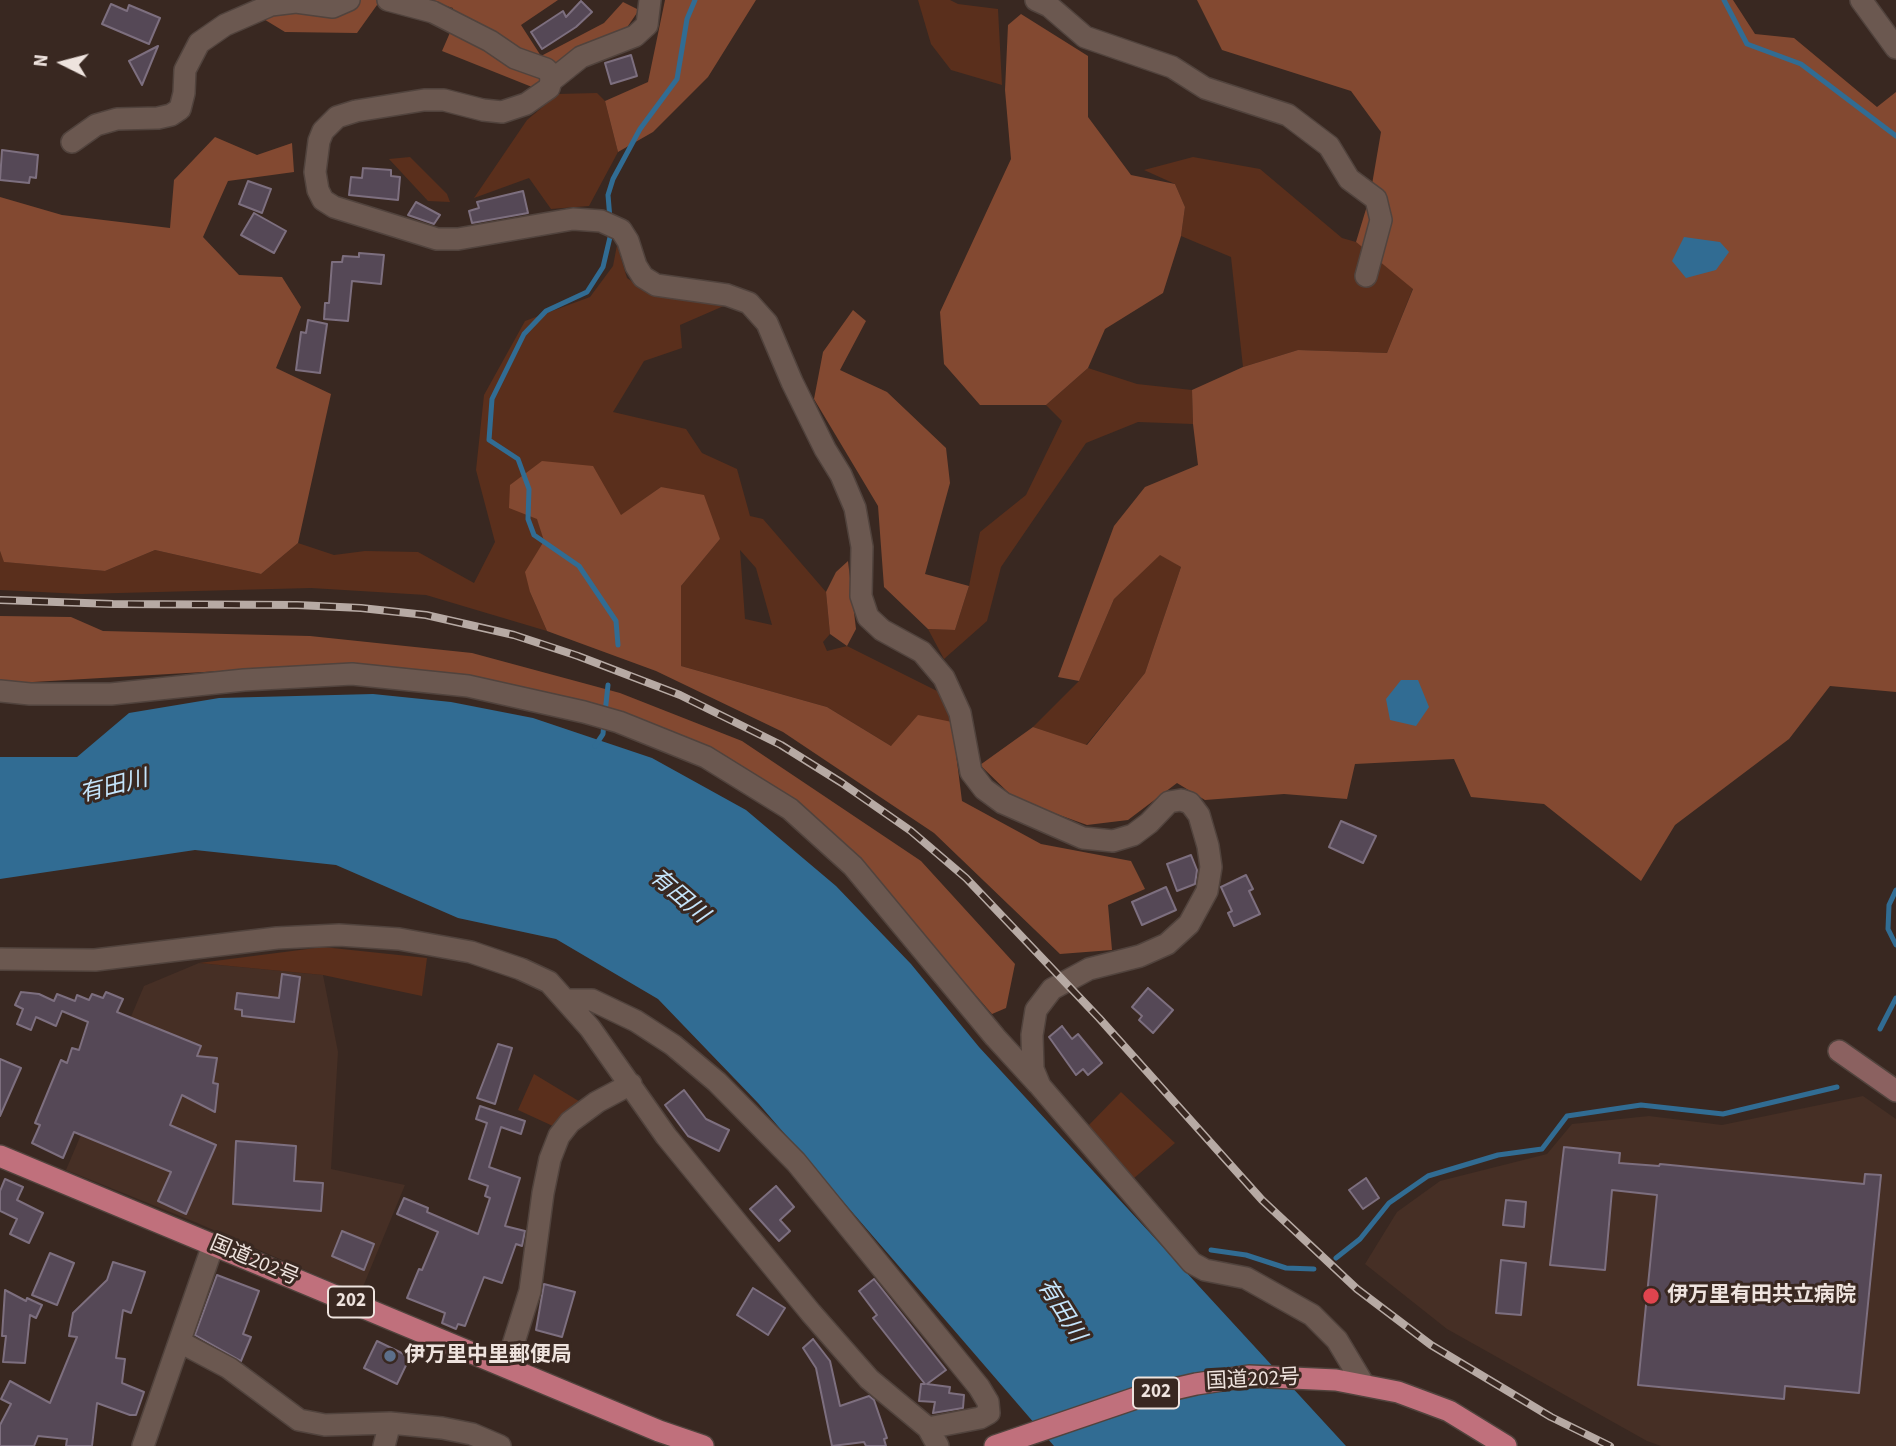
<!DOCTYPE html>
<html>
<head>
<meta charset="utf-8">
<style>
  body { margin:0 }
  #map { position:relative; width:1896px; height:1446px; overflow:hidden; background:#392821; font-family:"Source Sans 3",sans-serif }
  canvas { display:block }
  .north { position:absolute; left:28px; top:28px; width:70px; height:70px; -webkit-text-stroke:5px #392821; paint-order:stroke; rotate:276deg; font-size:19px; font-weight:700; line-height:28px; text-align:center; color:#eee3de }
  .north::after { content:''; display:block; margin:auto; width:24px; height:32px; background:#eee3de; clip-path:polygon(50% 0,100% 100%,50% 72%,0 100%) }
</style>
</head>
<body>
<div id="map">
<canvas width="1896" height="1446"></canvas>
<div class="north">N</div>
</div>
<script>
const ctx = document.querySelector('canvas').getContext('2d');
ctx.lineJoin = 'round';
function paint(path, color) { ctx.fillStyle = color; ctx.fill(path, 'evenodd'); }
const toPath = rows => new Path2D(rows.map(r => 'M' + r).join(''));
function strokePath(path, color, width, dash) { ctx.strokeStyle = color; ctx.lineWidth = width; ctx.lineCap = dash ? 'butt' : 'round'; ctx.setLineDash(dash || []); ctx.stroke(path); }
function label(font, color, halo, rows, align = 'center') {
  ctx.font = font + ' "Source Sans 3","Noto Sans JP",sans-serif'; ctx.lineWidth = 6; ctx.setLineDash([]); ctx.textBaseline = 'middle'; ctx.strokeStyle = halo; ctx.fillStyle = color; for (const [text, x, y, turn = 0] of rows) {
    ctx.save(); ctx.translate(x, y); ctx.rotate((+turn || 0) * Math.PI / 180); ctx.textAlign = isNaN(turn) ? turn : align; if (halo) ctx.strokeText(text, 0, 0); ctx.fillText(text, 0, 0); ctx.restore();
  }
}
const built = toPath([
  [199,963,323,975,338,1052,331,1169,405,1185,360,1294,195,1222,66,1170,144,986],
  [1863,1096,1896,1119,1896,1446,1661,1446,1647,1441,1447,1329,1365,1264,1397,1212,1440,1181,1547,1154,1572,1124,1649,1116,1722,1125]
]);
const green = toPath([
  [918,0,950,0,958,4,998,9,1002,85,951,70,931,44],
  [597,93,605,101,618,152,589,206,551,209,529,178,474,198,527,120,558,94],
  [410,157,447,194,450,202,428,201,389,159],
  [1193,157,1260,169,1342,238,1356,242,1413,288,1387,353,1298,350,1243,367,1231,257,1181,236,1185,207,1175,184,1144,170],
  [617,245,627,278,649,293,726,305,680,325,682,348,644,361,613,412,686,429,702,453,737,469,750,516,763,519,826,592,830,634,823,642,827,651,847,646,939,692,952,722,891,746,827,707,681,666,681,586,720,539,661,487,621,516,538,519,544,541,530,592,547,631,426,595,311,588,81,594,0,590,0,551,5,562,105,571,155,550,261,574,298,543,334,555,365,551,418,552,474,583,495,542,476,470,484,395,525,321,590,297,613,266],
  [740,550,756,568,772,625,745,619],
  [1088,368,1137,384,1192,390,1193,424,1138,422,1086,443,1001,567,987,621,944,659,928,629,955,630,969,586,980,532,1026,495,1062,421,1046,405],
  [1160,554,1181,567,1145,673,1086,745,1033,727,1079,681,1114,599],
  [323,947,427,958,422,996,323,975,199,963],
  [534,1074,582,1103,555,1127,518,1110],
  [1121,1092,1175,1143,1133,1179,1087,1127]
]);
const forest = toPath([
  [279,0,378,0,377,5,357,33,285,32,262,18],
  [426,0,558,0,521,25,541,56,604,23,623,2,639,10,619,39,575,52,532,87,442,51,452,28,453,8],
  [665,0,756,0,708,77,653,132,618,152,605,101,648,82],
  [1197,0,1733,0,1755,34,1794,38,1877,107,1896,92,1896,692,1830,686,1789,739,1675,825,1641,881,1544,804,1471,797,1454,759,1355,764,1347,799,1284,794,1205,800,1177,783,1128,820,1087,825,1015,799,980,765,1033,727,1087,745,1145,673,1181,567,1160,555,1114,599,1079,681,1058,677,1114,526,1145,487,1198,465,1193,424,1192,390,1243,367,1298,350,1387,353,1413,289,1356,242,1370,196,1381,132,1351,91,1222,50],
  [1021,14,1088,56,1088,117,1131,175,1175,184,1185,207,1181,236,1163,293,1105,329,1088,368,1046,405,980,405,944,364,940,312,1011,159,1005,90,1008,25],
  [215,137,257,155,292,143,294,172,228,181,203,237,239,275,282,277,301,307,276,368,331,394,298,543,261,574,155,550,105,571,4,562,0,551,0,197,62,215,170,228,174,180],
  [853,310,866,321,840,370,887,392,946,448,950,483,925,574,969,586,955,630,928,629,884,587,878,506,814,399,823,352],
  [542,461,593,466,621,515,661,487,704,495,720,539,681,586,681,666,827,707,891,746,918,715,952,722,962,801,1041,844,1131,861,1145,889,1108,905,1112,950,1060,954,934,833,783,732,656,671,547,631,530,592,525,572,544,541,537,519,509,508,510,485],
  [848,561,856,629,847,646,830,634,826,592,836,572],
  [0,616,71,617,103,631,310,636,472,653,620,693,742,741,921,861,1015,964,1006,1008,992,1014,863,865,710,750,478,678,340,664,16,683,0,680]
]);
const water = toPath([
  [1684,237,1720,242,1729,252,1716,270,1686,278,1672,261],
  [1401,680,1418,680,1429,707,1416,726,1390,720,1386,699],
  [373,694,451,702,533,718,652,758,746,810,836,886,911,964,979,1047,1346,1446,1054,1446,758,1103,658,999,556,939,458,918,336,865,195,850,0,879,0,757,77,757,129,713,219,698]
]);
const stream = toPath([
  [1724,0,1747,44,1801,64,1896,136],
  [610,219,608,195,613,179,640,129,677,79,687,19,695,0],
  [611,233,603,267,587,292,546,311,524,334,492,399,489,440,518,459,529,489,528,519,534,535,579,566,616,621,618,645],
  [605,713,608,685],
  [595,746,603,734,604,723],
  [1896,890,1889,905,1888,929,1896,945],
  [1880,1029,1896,998],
  [1211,1250,1246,1255,1286,1268,1314,1269],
  [1336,1258,1360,1239,1389,1203,1428,1176,1498,1155,1542,1149,1567,1116,1641,1105,1723,1114,1837,1087]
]);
const building = toPath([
  [581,1,592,12,576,27,542,49,531,32,563,11,566,17,581,1],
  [111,4,127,11,129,5,160,18,149,44,102,24,111,4],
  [158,46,142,85,129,61,158,46],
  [631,55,637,76,611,84,605,63,631,55],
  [2,150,38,155,36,178,30,177,29,183,0,180,2,150],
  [363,168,391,170,391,176,400,177,398,200,349,195,351,177,362,178,363,168],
  [248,181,271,189,262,213,239,204,248,181],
  [523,191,528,213,472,223,469,211,479,208,477,202,523,191],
  [416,202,440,215,434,224,408,215,416,202],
  [254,213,286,231,274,253,241,235,254,213],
  [359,253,384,255,381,284,352,281,348,321,324,319,325,303,329,303,332,262,342,262,343,256,359,257,359,253],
  [308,320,327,324,320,373,296,370,301,332,306,333,308,320],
  [1341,821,1376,836,1363,863,1329,847,1341,821],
  [1191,855,1197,870,1195,884,1177,891,1167,864,1191,855],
  [1246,875,1253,889,1249,891,1260,914,1234,926,1228,913,1232,911,1221,887,1246,875],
  [1166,887,1176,910,1142,925,1132,902,1166,887],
  [282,974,300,977,294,1022,242,1016,242,1010,235,1009,237,993,279,998,282,974],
  [1148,988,1173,1010,1153,1033,1139,1020,1142,1016,1132,1007,1148,988],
  [21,992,39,994,54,1001,57,994,75,1001,77,995,89,1000,92,994,103,998,106,992,123,999,117,1012,201,1046,197,1056,217,1058,213,1083,218,1084,215,1112,182,1095,170,1125,216,1145,186,1214,158,1201,171,1172,74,1132,63,1158,32,1143,40,1125,35,1123,61,1060,67,1063,72,1048,79,1050,88,1022,62,1011,56,1026,36,1017,31,1030,17,1024,23,1009,15,1005,21,992],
  [1062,1026,1072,1039,1078,1034,1102,1063,1088,1075,1083,1069,1076,1075,1049,1037,1062,1026],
  [498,1044,512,1048,495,1104,477,1098,498,1044],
  [0,1059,21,1068,0,1116,0,1059],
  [684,1090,706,1119,729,1130,719,1151,688,1136,665,1105,684,1090],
  [480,1106,525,1121,521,1134,501,1127,489,1167,520,1178,505,1226,525,1231,522,1246,516,1244,502,1283,484,1277,465,1326,458,1324,456,1329,442,1323,445,1313,407,1298,419,1269,422,1270,438,1232,397,1214,404,1198,428,1208,427,1212,478,1234,490,1198,485,1196,488,1186,469,1179,487,1123,476,1119,480,1106],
  [236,1141,296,1146,294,1181,323,1183,321,1211,233,1204,236,1141],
  [1564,1147,1620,1153,1619,1163,1659,1166,1660,1164,1864,1184,1865,1174,1881,1175,1859,1393,1785,1386,1784,1399,1638,1385,1657,1195,1612,1190,1605,1270,1550,1265,1564,1147],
  [1366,1178,1379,1198,1363,1209,1349,1190,1366,1178],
  [5,1179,23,1187,17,1200,43,1213,29,1243,10,1234,17,1219,0,1211,0,1191,5,1179],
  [776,1186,794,1207,780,1220,790,1231,779,1241,750,1209,776,1186],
  [1506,1200,1526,1202,1524,1227,1503,1225,1506,1200],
  [342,1231,374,1244,364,1270,332,1256,342,1231],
  [50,1253,74,1263,57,1305,32,1295,50,1253],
  [1501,1260,1526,1263,1521,1315,1496,1313,1501,1260],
  [113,1262,145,1272,131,1313,123,1310,116,1358,125,1359,122,1383,144,1392,136,1415,130,1415,97,1403,92,1446,66,1446,67,1439,38,1436,34,1446,0,1446,0,1425,11,1404,1,1399,10,1381,50,1403,77,1337,69,1336,73,1313,107,1280,113,1262],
  [217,1275,259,1291,243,1334,251,1337,241,1361,195,1335,217,1275],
  [874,1279,946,1370,927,1384,950,1387,949,1393,964,1395,963,1408,933,1413,935,1402,919,1401,921,1384,925,1384,873,1318,877,1315,859,1291,874,1279],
  [544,1284,575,1292,562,1337,536,1330,544,1284],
  [753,1288,785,1308,768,1335,737,1315,753,1288],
  [5,1290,26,1301,27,1298,42,1305,36,1318,30,1315,25,1363,3,1362,6,1336,2,1336,5,1290],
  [813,1339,830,1361,840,1406,869,1396,874,1400,887,1438,884,1439,886,1446,866,1446,864,1442,832,1446,816,1368,803,1348,813,1339],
  [377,1341,410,1357,397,1384,364,1368,377,1341]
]);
const minor = toPath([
  [388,0,433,12,490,41,515,58,546,69,550,73,551,81,549,88,526,104,502,112,483,110,444,100,424,100,356,111,337,117,323,131,319,141,315,172,318,190,323,200,334,207,437,239,458,239,573,219,601,221,621,230,628,241,636,266,643,277,656,285,727,295,749,303,767,323,792,382,825,449,841,475,855,508,862,547,861,596,868,617,882,630,922,652,944,678,960,713,971,772,984,789,1003,803,1083,838,1113,841,1133,835,1149,823,1169,802,1181,800,1190,803,1199,815,1208,846,1211,867,1207,891,1189,924,1167,944,1140,956,1089,969,1052,989,1036,1010,1032,1035,1033,1069,1040,1086,1192,1263,1205,1270,1246,1278,1312,1315,1337,1340,1364,1385],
  [1036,0,1049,6,1085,37,1172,67,1205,88,1288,115,1329,146,1349,179,1376,199,1381,220,1366,276],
  [1861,0,1896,48],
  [551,81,581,57,635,36,647,25,650,0],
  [72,142,96,125,117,119,158,118,171,115,180,109,184,93,185,70,199,43,225,25,271,5,296,2,333,7,349,0],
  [0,691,30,694,111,694,244,680,352,674,468,686,584,712,619,722,706,757,790,809,853,866,995,1037,1038,1084],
  [0,959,95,960,277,938,339,935,399,939,471,952,521,969,549,982,590,1028,666,1136,811,1313,869,1379,928,1428,938,1446],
  [567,1000,592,1000,636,1021,673,1045,717,1082,796,1162,979,1387,988,1402,989,1413,980,1418,928,1428],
  [180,1342,229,1368,299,1420,325,1425,390,1423,442,1428,472,1434,500,1446],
  [506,1367,530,1291,543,1193,550,1159,559,1136,570,1122,597,1102,631,1084],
  [143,1446,213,1245],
  [384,1446,390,1423]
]);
const secondary = toPath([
  [1839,1051,1896,1091]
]);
const trunk = toPath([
  [0,1156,659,1431,703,1446],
  [995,1446,1139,1397,1196,1384,1249,1376,1336,1380,1398,1392,1449,1411,1506,1446]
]);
const rail = toPath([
  [0,600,113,604,297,605,361,608,426,615,514,635,578,656,680,695,781,745,842,783,911,831,966,878,1099,1018,1262,1200,1357,1289,1431,1345,1551,1417,1610,1446]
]);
const markers = [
  [1651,1296,9,"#e0444e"],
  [390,1356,7,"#5c6f8a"]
];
const shields = [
  [351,1302,46],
  [1156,1393,46]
];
const shieldNames = [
  ["202",351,1302],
  ["202",1156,1393]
];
const streetNames = [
  ["国道202号",254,1262,23],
  ["国道202号",1253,1381,-3]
];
const poiNames = [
  ["伊万里有田共立病院",1667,1296],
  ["伊万里中里郵便局",404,1356]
];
const waterNames = [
  ["有田川",114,788,-14],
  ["有田川",678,897,41],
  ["有田川",1060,1311,58]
];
paint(built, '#462f25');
paint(green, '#5a2f1c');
paint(forest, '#834931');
paint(water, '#316c93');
strokePath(stream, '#316c93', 5);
paint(building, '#554856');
strokePath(building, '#7d6f7f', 2);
strokePath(minor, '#51433d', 24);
strokePath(secondary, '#51433d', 24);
strokePath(trunk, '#51433d', 24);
strokePath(minor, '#6b5850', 21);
strokePath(secondary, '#8b6160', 21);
strokePath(trunk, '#c0707c', 21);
strokePath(rail, '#b7aaa4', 8);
strokePath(rail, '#392821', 5, [16]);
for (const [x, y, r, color] of markers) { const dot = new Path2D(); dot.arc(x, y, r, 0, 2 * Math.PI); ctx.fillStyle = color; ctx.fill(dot); strokePath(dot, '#392821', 2.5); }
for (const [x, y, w] of shields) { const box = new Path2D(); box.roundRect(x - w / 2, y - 15.5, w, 31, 5); ctx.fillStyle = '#392821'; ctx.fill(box); strokePath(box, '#eee3de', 2); }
label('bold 19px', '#eee3de', null, shieldNames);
label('21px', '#eee3de', '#392821', streetNames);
label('bold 21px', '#eee3de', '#392821', poiNames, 'left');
label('italic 23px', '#c5e5fc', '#392821', waterNames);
</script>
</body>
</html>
